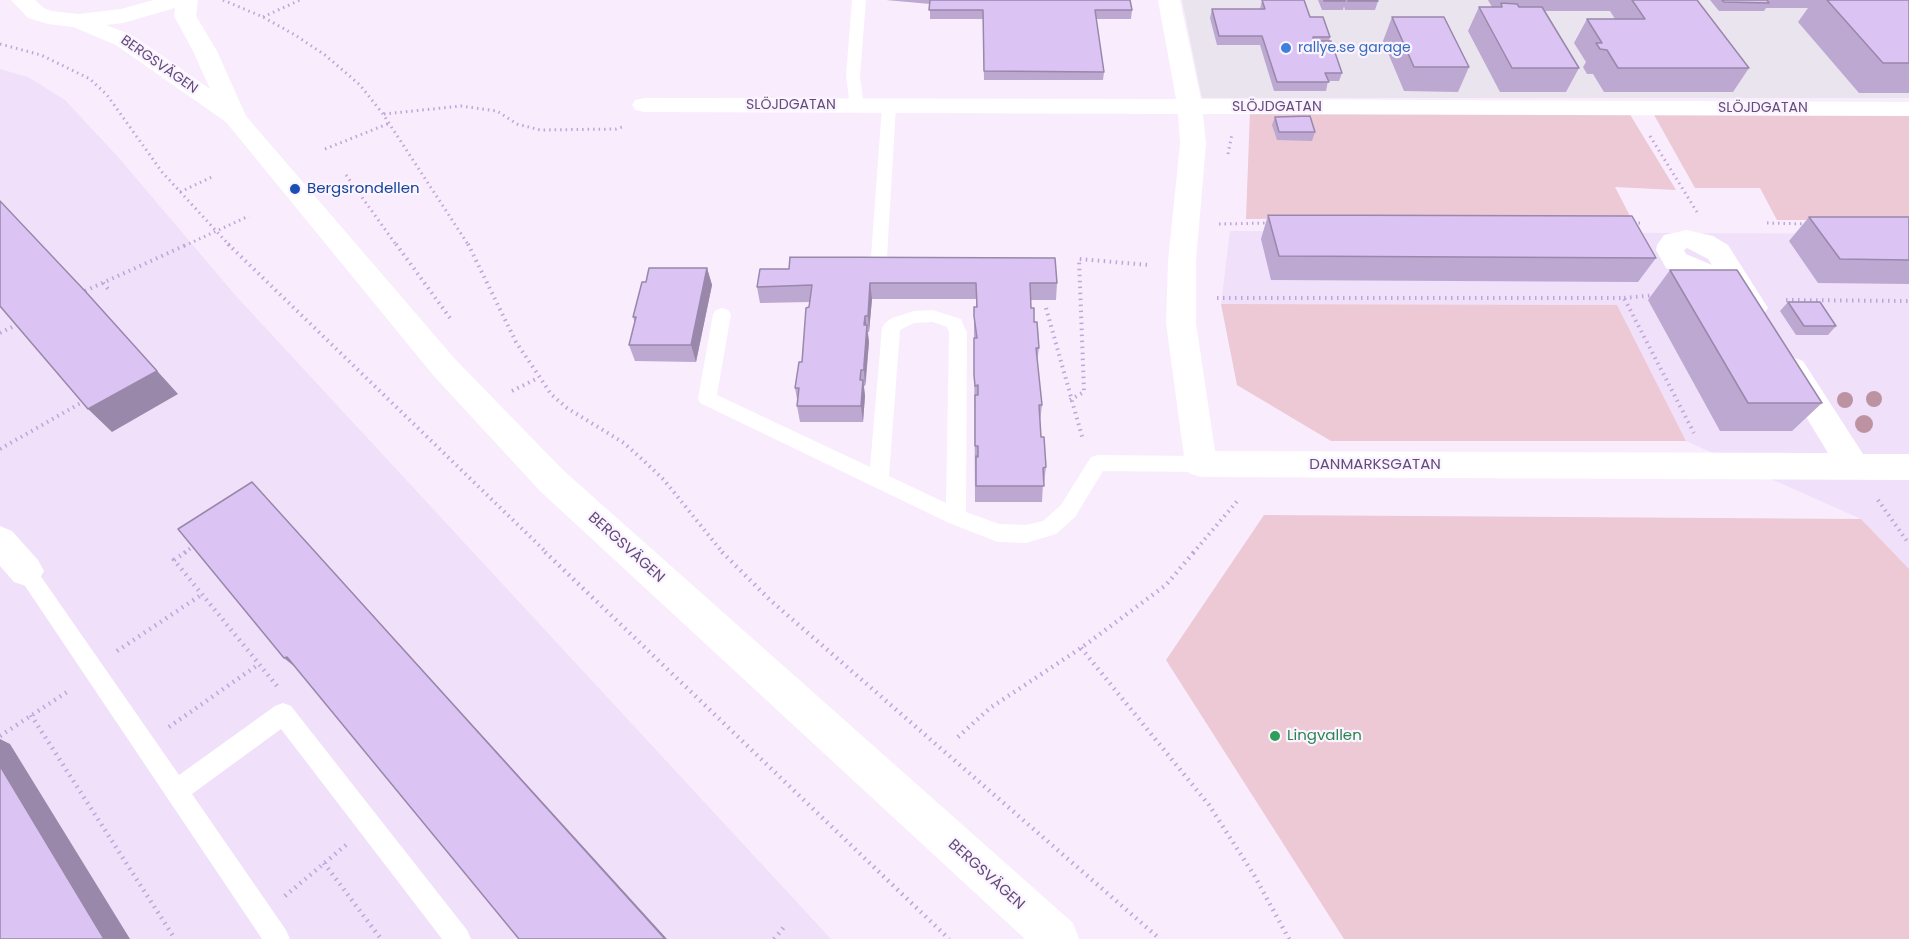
<!DOCTYPE html>
<html>
<head>
<meta charset="utf-8">
<style>
  body { margin:0 }
  canvas { display:block; background:#f8ecfd }
</style>
</head>
<body>
<canvas width="1909" height="939"></canvas>
<script>
const ctx = document.querySelector('canvas').getContext('2d');
ctx.lineJoin = 'round';
function paint(path, color) { ctx.fillStyle = color; ctx.fill(path, 'evenodd'); }
const toPath = rows => new Path2D(rows.map(r => 'M' + r).join(''));
function strokePath(path, color, width, dash) { ctx.strokeStyle = color; ctx.lineWidth = width; ctx.lineCap = dash ? 'butt' : 'round'; ctx.setLineDash(dash || []); ctx.stroke(path); }
function label(font, color, halo, rows, align = 'center') {
  ctx.font = font + ' Poppins,sans-serif'; ctx.lineWidth = 4.5; ctx.setLineDash([]); ctx.textBaseline = 'middle'; ctx.strokeStyle = halo; ctx.fillStyle = color; for (const [text, x, y, turn = 0] of rows) {
    ctx.save(); ctx.translate(x, y); ctx.rotate((+turn || 0) * Math.PI / 180); ctx.textAlign = isNaN(turn) ? turn : align; if (halo) ctx.strokeText(text, 0, 0); ctx.fillText(text, 0, 0); ctx.restore();
  }
}
const residential = toPath([
  [0,69,28,77,65,100,119,158,236,296,831,939,0,939],
  [1230,231,1909,234,1909,569,1861,519,1686,441,1617,305,1221,304]
]);
const industrial = toPath([
  [1182,0,1909,0,1909,98,1202,98]
]);
const green = toPath([
  [1250,112,1629,113,1676,190,1615,187,1630,216,1246,219],
  [1653,113,1909,116,1909,220,1777,220,1760,188,1695,188],
  [1221,304,1617,305,1686,441,1331,441,1237,385],
  [1264,515,1861,519,1909,569,1909,939,1344,939,1166,660]
]);
const pathFar2 = toPath([
  [223,0,263,17,295,35,325,55,360,85,383,114,469,246],
  [263,17,300,0],
  [0,44,41,55,90,79,107,95,162,172,230,246],
  [384,114,461,106,497,111,517,124,540,130,616,129,625,126],
  [1650,136,1697,212],
  [325,149,390,123],
  [1228,154,1232,134],
  [346,175,397,246],
  [180,192,214,176],
  [1633,223,1642,223],
  [1767,223,1808,224],
  [1219,224,1269,223],
  [184,246,249,216]
]);
const pathFar1 = toPath([
  [228,244,547,553],
  [396,244,450,318],
  [468,244,516,342,551,394,567,408,624,443,643,460,664,480,723,553],
  [103,283,109,290],
  [85,291,188,244],
  [1217,298,1624,298,1694,433],
  [1624,298,1656,295],
  [1786,300,1909,301],
  [1046,308,1083,440],
  [0,333,18,324],
  [512,391,538,378],
  [1070,400,1084,392,1079,259,1149,265],
  [0,449,86,400],
  [1878,500,1909,544],
  [184,553,195,545],
  [1193,553,1239,499]
]);
const path = toPath([
  [186,552,174,560,277,686],
  [545,552,949,939],
  [722,552,770,600,1160,939],
  [1081,648,1209,805,1254,875,1289,939],
  [117,651,201,595],
  [31,715,175,939],
  [169,727,259,664],
  [0,736,70,690],
  [958,737,990,708,1081,648,1166,585,1194,552],
  [324,863,381,939],
  [285,896,346,845],
  [774,939,784,927]
]);
const lane = toPath([
  [852,0,866,0,860,76,864,106,857,110,850,106,846,76,852,0],
  [889,102,896,106,887,257,885,261,879,263,873,261,871,257,882,106,889,102],
  [722,308,728,310,731,314,717,395,870,467,882,328,885,323,892,318,914,311,933,310,961,319,967,333,966,512,999,524,1026,525,1043,521,1061,505,1091,457,1098,455,1201,456,1208,458,1211,464,1208,470,1201,472,1103,471,1075,517,1056,534,1026,543,998,542,949,523,700,403,698,398,713,314,716,310,722,308],
  [933,322,947,327,949,333,946,503,889,476,900,330,914,323,933,322],
  [26,562,33,565,179,775,275,706,283,703,291,706,467,930,471,939,442,939,281,729,192,794,286,930,290,939,262,939,19,577,16,571,19,565,26,562]
]);
const street = toPath([
  [1158,0,1180,0,1201,99,1909,102,1909,116,1203,114,1206,144,1196,261,1196,323,1215,451,1828,453,1777,369,1781,361,1792,357,1803,361,1863,454,1909,454,1909,480,1201,477,1189,473,1185,464,1166,323,1168,261,1180,144,1178,114,644,112,635,110,632,105,635,100,644,98,1176,99,1158,0],
  [1687,230,1713,236,1728,245,1768,308,1763,315,1753,318,1743,315,1730,295,1666,268,1656,250,1657,245,1664,235,1687,230],
  [1687,248,1708,259,1712,265,1686,254,1684,250,1687,248],
  [0,526,12,531,38,560,44,571,38,582,26,586,14,582,0,566,0,526]
]);
const secondary = toPath([
  [11,0,35,0,44,8,51,11,78,14,121,9,153,0,198,0,196,16,217,51,246,116,455,359,564,471,1073,923,1079,939,1025,939,540,491,433,375,226,122,116,45,73,27,48,24,28,18,11,0],
  [175,8,174,16,193,51,210,89,132,35,106,25,123,23,175,8]
]);
const trees = [
  [1874,399,8],
  [1845,400,8],
  [1864,424,9]
];
const wall = toPath([
  [886,0,1130,0,1132,10,1131,19,1096,19,1104,72,1103,80,984,80,983,19,930,19,930,4],
  [1262,0,1310,17,1330,37,1329,41,1342,73,1339,81,1328,81,1326,91,1274,91,1260,45,1217,45,1210,18,1212,9,1260,9],
  [1318,0,1377,0,1378,1,1375,10,1345,10,1344,6,1343,10,1322,10],
  [1488,0,1697,0,1749,68,1733,92,1604,92,1593,74,1587,74,1583,67,1586,62,1574,43,1587,19,1615,19,1610,11,1545,11,1579,68,1566,92,1500,92,1468,31,1479,7,1492,7],
  [1710,0,1909,0,1909,93,1859,93,1798,22,1808,8,1766,8,1764,11,1719,11],
  [1392,17,1469,67,1458,92,1404,91,1383,41],
  [1275,117,1315,132,1312,141,1277,140,1272,125],
  [1268,215,1656,258,1638,282,1271,280,1261,239],
  [1809,217,1909,217,1909,284,1818,283,1789,241],
  [707,268,712,285,696,362,635,361,629,345,635,323,633,317,646,282],
  [760,269,1057,283,1056,300,1031,300,1031,308,1039,348,1037,362,1042,405,1040,421,1041,437,1046,467,1044,483,1043,483,1042,502,975,502,974,332,974,307,976,307,976,299,872,299,869,332,868,332,869,342,866,381,865,386,864,386,865,396,863,422,800,422,797,406,797,399,795,388,802,362,810,302,760,303,757,287],
  [1670,270,1822,403,1792,431,1720,431,1648,300],
  [1788,302,1836,326,1828,335,1796,335,1780,311]
]);
const shadedWall = toPath([
  [707,268,712,285,696,362,691,345],
  [870,283,872,299,869,332,868,316],
  [85,291,178,394,112,432,88,409],
  [865,316,869,342,865,386,864,370],
  [863,380,865,396,863,422,861,406],
  [252,482,272,504,667,939,665,939],
  [287,657,306,676,284,658],
  [0,739,10,744,130,939,104,939,0,766]
]);
const building = toPath([
  [930,0,1130,0,1132,10,1095,10,1104,72,984,71,983,10,929,10,930,0],
  [1262,0,1304,0,1310,17,1323,17,1330,37,1313,37,1314,41,1331,41,1342,73,1325,73,1329,82,1277,82,1262,36,1219,36,1212,9,1265,9,1262,0],
  [1324,0,1345,0,1345,1,1324,1,1324,0],
  [1348,0,1377,0,1378,1,1348,1,1348,0],
  [1632,0,1697,0,1749,68,1618,68,1607,50,1600,49,1596,43,1602,43,1587,19,1645,19,1632,0],
  [1722,0,1767,0,1769,3,1724,2,1722,0],
  [1827,0,1909,0,1909,63,1883,63,1827,0],
  [1501,3,1517,4,1519,7,1542,7,1579,68,1512,68,1479,7,1502,7,1501,3],
  [1392,17,1444,17,1469,67,1414,67,1392,17],
  [1310,116,1315,132,1279,132,1275,117,1310,116],
  [0,201,85,291,157,371,88,409,0,306,0,201],
  [1268,215,1632,216,1656,258,1279,256,1268,215],
  [1809,217,1909,217,1909,260,1840,259,1809,217],
  [790,257,1055,258,1057,283,1030,283,1031,308,1034,308,1034,322,1037,322,1039,348,1036,348,1042,405,1039,405,1041,437,1044,437,1046,467,1043,468,1044,486,976,486,976,456,978,457,978,446,975,446,975,395,978,395,978,385,975,386,974,375,974,338,977,338,974,316,974,307,977,307,976,283,870,283,868,316,865,316,864,325,867,325,864,365,864,370,861,370,860,380,863,380,861,406,797,406,799,388,795,388,799,362,802,362,806,308,809,307,812,285,757,287,760,269,789,269,790,257],
  [649,268,707,268,691,345,629,345,636,317,633,317,642,282,646,282,649,268],
  [1670,270,1737,270,1822,403,1748,403,1670,270],
  [1788,302,1820,302,1836,326,1804,326,1788,302],
  [252,482,665,939,519,939,287,657,284,658,178,529,252,482],
  [0,766,104,939,0,939,0,766]
]);
const markers = [
  [1286,48,6,"#3f7fe0"],
  [295,189,6,"#1a4fb4"],
  [1275,736,6,"#2e9e5b"]
];
const farShopnames = [
  ["rallye.se garage",1298,48]
];
const farStreetnames = [
  ["BERGSVÄGEN",159,65,35],
  ["SLÖJDGATAN",791,105],
  ["SLÖJDGATAN",1277,107],
  ["SLÖJDGATAN",1763,108]
];
const transitNames = [
  ["Bergsrondellen",307,189]
];
const streetNames = [
  ["DANMARKSGATAN",1375,465],
  ["BERGSVÄGEN",626,548,42],
  ["BERGSVÄGEN",986,875,42]
];
const leisureNames = [
  ["Lingvallen",1287,736]
];
paint(residential, '#f1e0fa');
paint(industrial, '#eae4ef');
paint(green, '#ecc9d4');
strokePath(pathFar2, '#bfa5d9', 3, [1.5, 4]);
strokePath(pathFar1, '#bfa5d9', 4, [1.5, 4.5]);
strokePath(path, '#bfa5d9', 4.5, [1.5, 5]);
paint(lane, '#fff');
paint(street, '#fff');
paint(secondary, '#fff');
ctx.fillStyle = '#bd93a2';
for (const [x, y, r] of trees) { ctx.beginPath(); ctx.arc(x, y, r, 0, 2 * Math.PI); ctx.fill(); }
paint(wall, '#bca8d1');
paint(shadedWall, '#98a');
paint(building, '#dbc3f3');
strokePath(building, '#98a', 1.5);
for (const [x, y, r, color] of markers) { const dot = new Path2D(); dot.arc(x, y, r, 0, 2 * Math.PI); ctx.fillStyle = color; ctx.fill(dot); strokePath(dot, '#fbf3ff', 2); }
label('14px', '#366cbe', '#fbf3ff', farShopnames, 'left');
label('14px', '#624d7a', '#fbf3ff', farStreetnames);
label('15px', '#164399', '#fbf3ff', transitNames, 'left');
label('15px', '#624d7a', '#fbf3ff', streetNames);
label('15px', '#27864d', '#fbf3ff', leisureNames, 'left');
</script>
</body>
</html>
